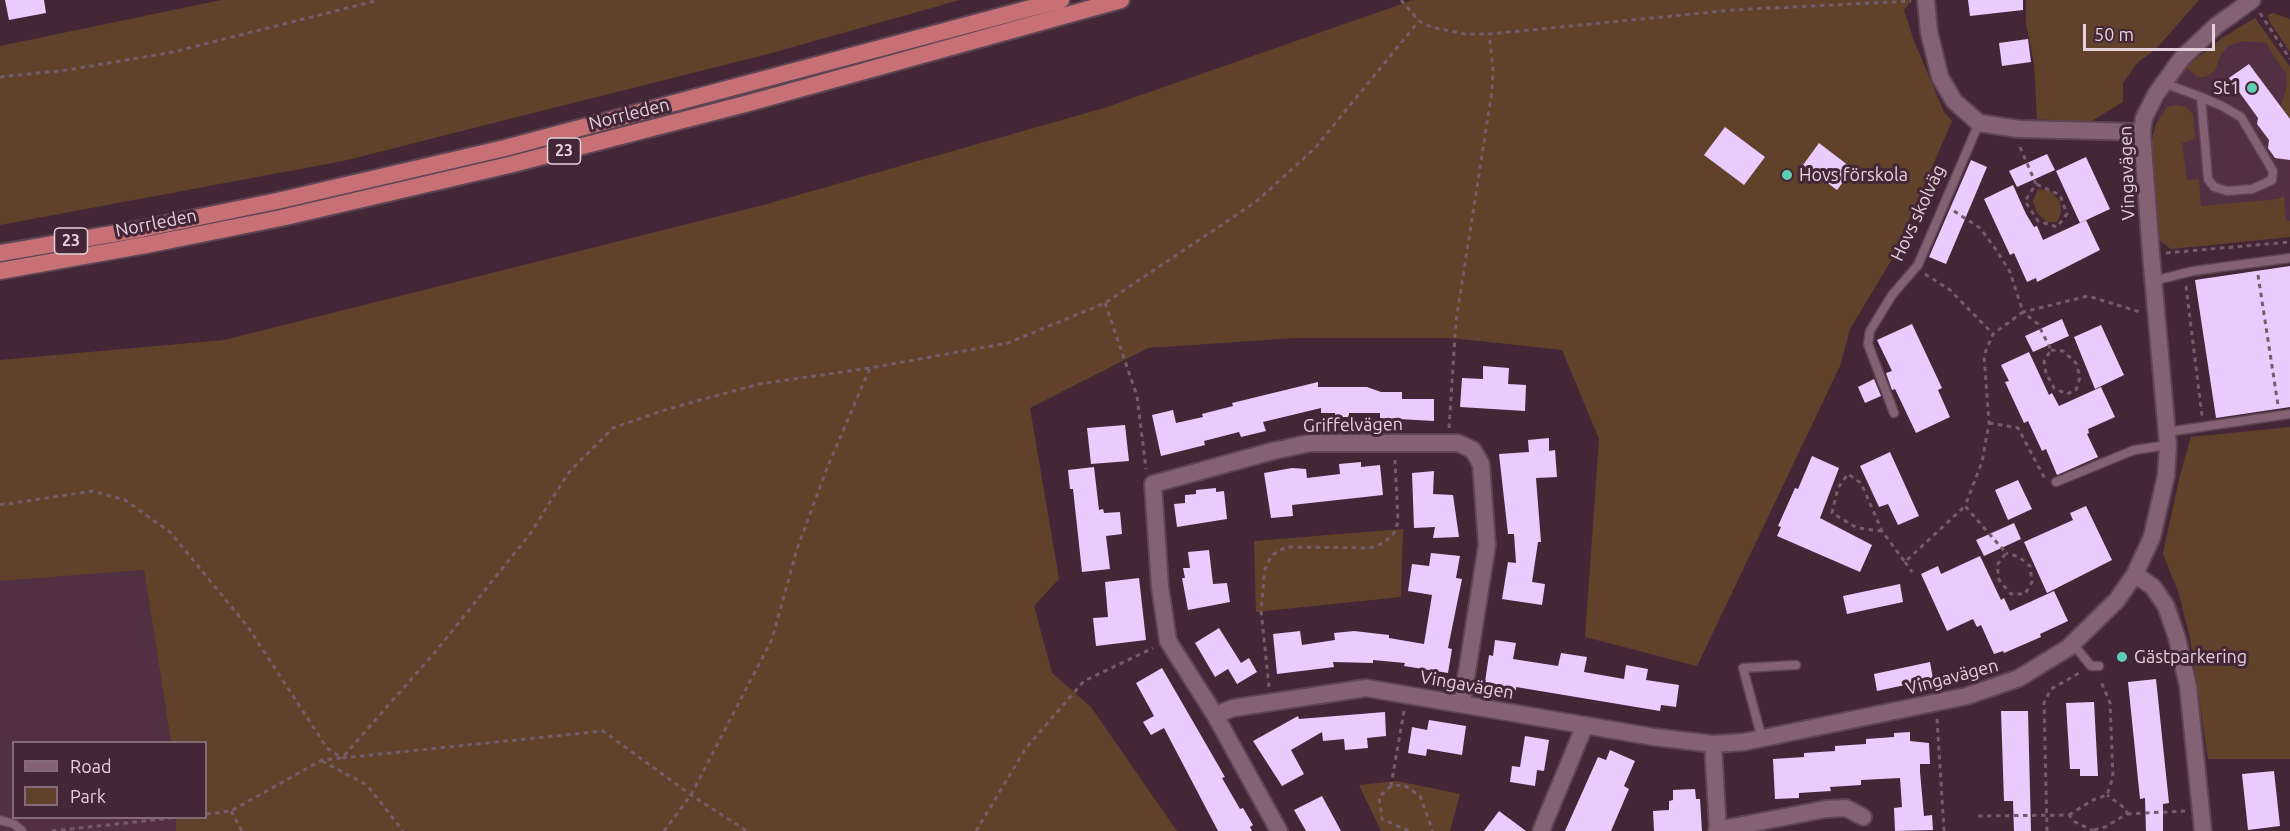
<!DOCTYPE html>
<html>
<head>
<meta charset="utf-8">
<style>
  body { margin:0 }
  #map { position:relative; width:2290px; height:831px; overflow:hidden; background:#432737; font-family:Ubuntu,sans-serif }
  canvas { display:block }
  .legend { position:absolute; left:12px; top:741px; width:195px; height:78px; box-sizing:border-box; background:#432737; border:2px solid #836b79; margin:0; padding:8px 10px; list-style:none; font-size:18px; color:#e4d1db }
  .legend li { display:flex; align-items:center; gap:12px; height:30px }
  .legend b { width:30px; border:2px solid #836b79 }
  .scale { position:absolute; left:2083px; top:24px; width:132px; height:27px; box-sizing:border-box; border:3px solid #e4d1db; border-top:0; padding-left:8px; font-size:18px; line-height:21px; white-space:nowrap; color:#e4d1db; -webkit-text-stroke:4px #432737; paint-order:stroke }
</style>
</head>
<body>
<div id="map">
<canvas width="2290" height="831"></canvas>
<ul class="legend">
<li><b style="height:8px;background:#826273"></b>Road</li>
<li><b style="height:16px;background:#62412b"></b>Park</li>
</ul>
<div class="scale">50 m</div>
</div>
<script>
const ctx = document.querySelector('canvas').getContext('2d');
ctx.lineJoin = 'round';
function paint(path, color) { ctx.fillStyle = color; ctx.fill(path, 'evenodd'); }
const toPath = rows => new Path2D(rows.map(r => 'M' + r).join(''));
function strokePath(path, color, width, dash) { ctx.strokeStyle = color; ctx.lineWidth = width; ctx.lineCap = dash ? 'butt' : 'round'; ctx.setLineDash(dash || []); ctx.stroke(path); }
function label(font, color, halo, rows, align = 'center') {
  ctx.font = font + ' Ubuntu,sans-serif'; ctx.lineWidth = 6; ctx.setLineDash([]); ctx.textBaseline = 'middle'; ctx.strokeStyle = halo; ctx.fillStyle = color; for (const [text, x, y, turn = 0] of rows) {
    ctx.save(); ctx.translate(x, y); ctx.rotate((+turn || 0) * Math.PI / 180); ctx.textAlign = isNaN(turn) ? turn : align; if (halo) ctx.strokeText(text, 0, 0); ctx.fillText(text, 0, 0); ctx.restore();
  }
}
const built = toPath([
  [2255,18,2290,67,2290,237,2171,249,2158,239,2152,141,2158,116,2171,87,2189,64,2222,38],
  [144,570,171,742,14,742,14,818,176,818,176,831,0,831,0,581]
]);
const green = toPath([
  [221,0,960,0,768,54,343,161,0,225,0,46],
  [1413,0,1912,0,1904,10,1914,41,1944,112,1952,121,1892,259,1850,329,1840,366,1697,666,1585,637,1599,439,1562,350,1452,338,1295,338,1148,348,1030,408,1059,579,1034,606,1052,673,1091,707,1177,831,176,831,176,818,206,818,206,742,171,742,144,570,0,581,0,360,224,340,763,205,1104,108],
  [2026,0,2199,0,2155,50,2138,62,2123,83,2123,102,2090,122,2037,119,2034,63,2026,24],
  [2273,13,2290,19,2290,52,2269,21,2268,15],
  [2255,18,2290,67,2290,119,2281,107,2287,85,2286,74,2266,43,2244,41,2228,46,2220,56,2215,71,2205,77,2197,77,2186,67,2222,38],
  [2177,105,2186,107,2193,114,2195,139,2182,143,2187,180,2199,179,2201,206,2278,199,2284,196,2286,221,2290,221,2290,237,2171,249,2158,239,2152,141,2155,126,2167,107],
  [2038,189,2050,191,2060,201,2061,212,2057,222,2047,222,2037,213,2033,201],
  [2290,427,2290,759,2208,759,2190,638,2179,594,2163,554,2180,475,2191,437],
  [1403,529,1401,597,1256,612,1254,541],
  [1397,781,1460,794,1450,831,1381,831,1359,785]
]);
const building = toPath([
  [5,0,44,0,46,13,9,20],
  [1968,0,2023,0,2023,10,1970,16],
  [2028,39,2031,62,2002,66,1999,43],
  [2249,64,2290,119,2290,160,2275,158,2268,148,2269,140,2257,124,2258,118,2229,78],
  [1725,127,1765,157,1744,185,1704,155],
  [1819,143,1853,169,1837,190,1803,165],
  [2047,154,2055,170,2017,187,2009,171],
  [2086,157,2110,209,2080,223,2056,171],
  [1971,160,1987,167,1946,264,1929,257],
  [2013,185,2026,214,2034,227,2037,226,2043,240,2086,220,2100,250,2037,282,2036,278,2027,282,2014,253,2010,255,1984,199],
  [2290,266,2290,407,2216,418,2195,280],
  [2062,319,2069,336,2033,352,2025,336],
  [1912,324,1942,388,1938,390,1950,417,1916,433,1895,389,1892,390,1886,373,1892,371,1877,340],
  [2101,325,2124,375,2095,389,2074,337],
  [2029,352,2049,395,2052,393,2059,406,2101,387,2115,417,2088,429,2089,433,2087,434,2098,457,2057,475,2046,449,2042,451,2028,421,2024,423,2005,382,2009,381,2001,365],
  [1483,366,1509,368,1508,384,1526,385,1525,411,1460,407,1462,378,1483,379],
  [1874,379,1881,396,1865,403,1858,387],
  [1318,382,1318,387,1367,387,1381,392,1402,392,1402,399,1434,399,1434,421,1380,418,1380,413,1349,413,1349,417,1335,417,1335,413,1321,413,1321,408,1263,422,1266,431,1241,437,1239,432,1204,441,1205,445,1161,456,1152,415,1173,410,1176,423,1203,417,1202,414,1233,406,1232,403],
  [1125,425,1129,461,1091,464,1087,428],
  [1549,438,1549,451,1555,450,1557,477,1536,478,1541,542,1538,542,1532,582,1545,584,1542,605,1502,599,1508,562,1516,563,1514,534,1508,534,1499,454,1529,452,1528,440],
  [1890,452,1919,516,1898,525,1888,504,1879,507,1860,466],
  [1812,456,1839,468,1820,518,1872,545,1860,572,1777,536,1781,527,1778,526,1795,488,1798,489],
  [1361,462,1361,467,1380,465,1383,495,1292,505,1293,516,1271,518,1264,473,1292,468,1306,469,1307,478,1340,474,1339,464],
  [1094,467,1099,510,1103,509,1104,513,1120,512,1122,534,1106,536,1110,569,1082,572,1073,489,1070,489,1068,470],
  [1434,471,1433,494,1453,495,1459,537,1433,538,1435,527,1414,528,1412,473],
  [2018,480,2032,509,2008,520,1995,490],
  [1216,488,1216,492,1224,491,1227,519,1177,527,1174,504,1185,503,1185,495,1196,494,1196,490],
  [2086,506,2112,560,2047,593,2024,542,2073,520,2070,513],
  [2014,523,2021,539,1984,556,1976,540],
  [1209,550,1213,584,1227,583,1230,602,1188,610,1182,578,1185,578,1183,568,1190,568,1188,552],
  [1431,553,1460,556,1456,578,1462,579,1448,648,1452,649,1448,673,1404,666,1405,663,1373,660,1373,663,1333,662,1334,667,1277,674,1273,634,1300,631,1302,645,1335,640,1334,633,1354,631,1389,635,1389,638,1424,644,1432,595,1408,591,1412,564,1429,566],
  [1980,556,2001,600,2004,598,2010,611,2054,591,2068,621,2040,634,2041,637,2004,653,2003,651,1994,654,1981,625,1977,627,1973,619,1947,631,1921,574,1938,566,1941,574],
  [1139,578,1146,640,1096,646,1093,618,1108,617,1105,582],
  [1900,584,1903,602,1847,614,1843,596],
  [1219,628,1241,663,1249,658,1257,672,1237,684,1228,669,1215,677,1195,643],
  [1495,640,1516,643,1513,659,1558,666,1561,653,1587,657,1584,672,1624,679,1626,665,1648,669,1646,680,1679,685,1676,707,1661,705,1660,711,1516,687,1516,690,1495,687,1496,684,1485,682,1489,655,1493,656],
  [1930,662,1933,679,1877,691,1874,674],
  [1162,668,1225,777,1222,778,1240,809,1243,808,1253,825,1250,827,1252,831,1218,831,1164,728,1151,735,1143,722,1154,716,1136,683],
  [2156,679,2169,803,2163,804,2163,831,2146,831,2145,798,2140,799,2128,682],
  [2094,702,2098,776,2080,776,2080,769,2070,769,2066,703],
  [2001,711,2028,711,2031,831,2014,831,2013,801,2004,801],
  [1385,712,1386,736,1367,738,1368,748,1345,750,1344,739,1323,741,1322,732,1291,750,1304,774,1282,786,1253,741,1298,716,1299,719],
  [1429,720,1466,726,1462,755,1427,749,1426,756,1408,753,1412,727,1427,730],
  [1910,732,1910,741,1929,743,1930,764,1920,764,1920,772,1924,816,1932,815,1933,830,1895,831,1894,808,1902,807,1900,778,1861,780,1861,785,1830,787,1831,791,1799,793,1799,798,1775,799,1773,759,1804,757,1804,753,1835,751,1835,746,1866,744,1866,739,1894,737,1894,733],
  [1525,736,1549,740,1544,771,1537,770,1535,786,1510,782,1512,766,1520,767],
  [1610,750,1635,761,1624,786,1629,789,1611,831,1565,831,1598,757,1606,760],
  [2274,771,2280,826,2248,830,2242,774],
  [1695,789,1696,799,1700,799,1702,831,1654,831,1653,811,1669,810,1669,801,1673,800,1673,790],
  [1322,796,1341,831,1306,831,1294,810],
  [1499,811,1526,831,1484,831]
]);
const path = toPath([
  [1401,0,1419,21,1431,27,1465,34,1489,34,1733,10,1911,1],
  [2260,13,2290,59],
  [0,77,67,70,173,52,379,0],
  [2020,147,2036,184,2025,201,2038,221,2057,227,2067,214,2060,195,2036,184],
  [1954,211,1980,228,1997,251,2010,272,2023,312,1993,334,1984,355,1989,423,1982,462,1965,506,2006,553,1997,565,1999,580,2011,594,2025,594,2032,582,2030,566,2019,557,2006,553],
  [2166,253,2290,242],
  [1925,274,1950,290,1993,334],
  [2258,275,2278,405],
  [2186,286,2202,416],
  [1105,303,1137,396,1146,469],
  [2051,350,2063,351,2076,363,2080,377,2076,390,2067,394,2054,388,2046,373,2044,361,2051,350,2038,324,2023,312,2088,296,2140,312],
  [1989,423,2018,428,2045,479],
  [1449,428,1456,321,1492,91,1493,68,1489,34],
  [0,505,93,491,125,500,170,532,248,627,327,748,342,758,603,731,691,795,747,831],
  [1882,531,1857,528,1832,513,1838,488,1848,474,1861,483,1882,531,1905,562,1965,506],
  [1905,562,1912,572],
  [1269,687,1261,610,1265,569,1272,555,1286,547,1370,548,1384,543,1394,533,1398,522,1395,460],
  [1404,711,1391,786,1404,785,1420,796,1433,831],
  [1937,719,1944,831],
  [322,761,367,785,403,831],
  [1391,786,1379,797,1382,819,1409,831],
  [231,811,242,831],
  [206,814,231,811,322,760,342,758,436,651,530,534,569,472,613,428,668,409,759,384,870,368,1008,343,1105,303,1257,201,1315,148,1419,21],
  [2127,814,2185,811],
  [2069,815,2093,800,2107,795,2113,777,2110,703,2100,679],
  [1978,816,2069,815,2075,822,2094,831],
  [2094,830,2105,827,2127,814,2126,809,2107,795],
  [52,831,171,818],
  [664,831,691,795,772,639,797,549,827,468,870,368],
  [976,831,1026,748,1084,681,1153,648],
  [2047,831,2044,703,2051,689,2081,672]
]);
const service = toPath([
  [2164,83,2201,97,2222,106,2241,117,2273,171,2272,180,2252,189,2227,191,2214,187,2208,179,2201,97],
  [2153,281,2193,271,2290,258],
  [1894,413,1868,344,1870,331,1892,295,1918,265,1979,123],
  [2167,432,2290,414],
  [2056,482,2134,450,2168,445],
  [2073,644,2091,666,2099,666],
  [1762,739,1743,668,1796,665],
  [0,820,14,824,22,831]
]);
const minor = toPath([
  [1926,0,1929,32,1940,77,1954,101,1979,123,2019,129,2142,132],
  [2135,574,2153,587,2166,606,2177,638,2188,686,2203,831],
  [1215,715,1233,708,1366,688,1654,737,1713,744,1744,742,1967,696,2019,678,2068,648,2117,600,2135,574,2152,537,2166,476,2168,445,2151,254,2142,132,2144,118,2156,94,2182,58,2216,26,2252,0],
  [1713,744,1718,831],
  [1717,830,1826,809,1846,808,1863,817],
  [1279,831,1215,715,1168,641,1160,587,1153,484,1273,451,1310,443,1458,443,1473,450,1481,464,1487,545,1462,703],
  [1541,831,1585,725]
]);
const trunk = toPath([
  [0,253,141,229,277,201,505,148,1061,0],
  [0,271,146,245,281,218,509,165,749,103,1121,0]
]);
const markers = [
  [2252,88,6,"#5eceb7"],
  [1787,175,6,"#5eceb7"],
  [2122,657,6,"#5eceb7"]
];
const shields = [
  [564,151,33],
  [71,241,33]
];
const shieldNames = [
  ["23",564,151],
  ["23",71,241]
];
const poiNames = [
  ["St1",2240,88,"right"],
  ["Hovs förskola",1799,175],
  ["Gästparkering",2134,657]
];
const streetNames = [
  ["Norrleden",629,114,-14],
  ["Vingavägen",2127,173,-92],
  ["Hovs skolväg",1918,213,-65],
  ["Norrleden",156,223,-11],
  ["Griffelvägen",1353,425,-1],
  ["Vingavägen",1952,677,-15],
  ["Vingavägen",1467,685,10]
];
paint(built, '#523043');
paint(green, '#62412b');
paint(building, '#eacbfd');
strokePath(service, '#5d4553', 11);
strokePath(minor, '#5d4553', 20);
strokePath(trunk, '#5d4553', 20);
strokePath(path, '#755c6a', 3, [4.5, 4.5]);
strokePath(service, '#826273', 8);
strokePath(minor, '#826273', 16);
strokePath(trunk, '#c77076', 16);
for (const [x, y, r, color] of markers) { const dot = new Path2D(); dot.arc(x, y, r, 0, 2 * Math.PI); ctx.fillStyle = color; ctx.fill(dot); strokePath(dot, '#432737', 2); }
for (const [x, y, w] of shields) { const box = new Path2D(); box.roundRect(x - w / 2, y - 13, w, 26, 4.5); ctx.fillStyle = '#432737'; ctx.fill(box); strokePath(box, '#e4d1db', 1.5); }
label('bold 16px', '#e4d1db', null, shieldNames);
label('18px', '#e4d1db', '#432737', poiNames, 'left');
label('18px', '#e4d1db', '#432737', streetNames);
</script>
</body>
</html>
